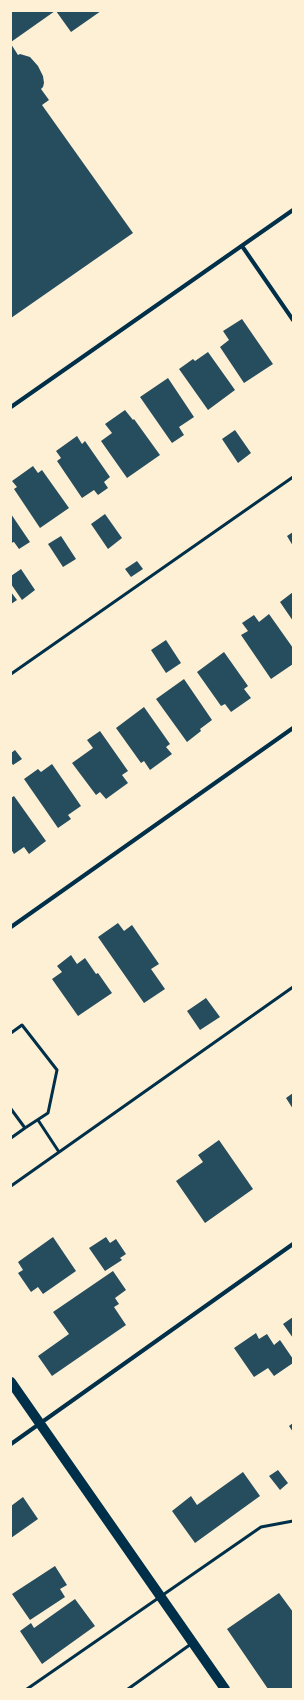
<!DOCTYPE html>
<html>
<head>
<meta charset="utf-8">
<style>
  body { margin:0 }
  #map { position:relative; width:304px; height:1700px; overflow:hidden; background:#fdf0d5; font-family:Mulish,sans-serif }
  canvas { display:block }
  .frame { position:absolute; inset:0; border:12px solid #fdf0d5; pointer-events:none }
</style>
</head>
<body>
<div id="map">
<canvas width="304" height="1700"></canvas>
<div class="frame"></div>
</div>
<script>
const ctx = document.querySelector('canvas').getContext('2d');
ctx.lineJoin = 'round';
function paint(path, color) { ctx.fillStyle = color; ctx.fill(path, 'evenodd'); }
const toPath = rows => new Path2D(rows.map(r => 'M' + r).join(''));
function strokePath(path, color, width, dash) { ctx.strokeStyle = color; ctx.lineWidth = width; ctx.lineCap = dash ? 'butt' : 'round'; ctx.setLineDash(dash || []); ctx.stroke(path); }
const building = toPath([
  [11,11,55,11,11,42],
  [56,11,101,11,71,32],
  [11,44,18,55,20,54,30,57,38,66,43,76,44,83,43,87,41,89,49,100,42,105,133,233,11,318],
  [242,319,273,364,244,383,220,347,229,340,223,331],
  [208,352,235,390,208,410,179,369,193,359,195,361],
  [168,378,194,417,179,427,184,435,172,443,140,397],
  [125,410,133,420,134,419,160,455,127,478,101,441,112,433,105,424],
  [235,430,251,453,238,463,222,439],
  [77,436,82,444,85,441,110,477,104,482,108,488,98,495,94,490,82,498,57,461,61,458,56,451],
  [33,466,38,473,42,470,69,508,40,528,14,489,17,487,12,481],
  [11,514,30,542,19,549,14,542,11,543],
  [105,514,122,538,108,549,91,524],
  [293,532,293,546,287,536],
  [61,536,76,559,63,567,48,544],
  [137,561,143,569,131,577,125,569],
  [21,569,35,590,22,600,11,584,11,576],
  [11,592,17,600,11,604],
  [293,592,293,621,280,602],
  [269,614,293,648,293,664,271,679,241,635,248,631,242,623,254,615,259,622],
  [166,640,181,663,166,673,151,650],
  [224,652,248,686,244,689,251,698,231,712,225,704,221,706,197,672],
  [184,679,212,720,200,729,201,731,187,742,156,699],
  [144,707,170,744,166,747,172,754,150,770,144,761,141,763,116,728],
  [100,731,128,771,122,775,128,783,106,799,100,792,96,795,72,763,93,748,87,740],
  [15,750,22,759,13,765,11,762,11,753],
  [52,764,81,806,68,815,71,819,58,828,24,779,38,769,41,772],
  [14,796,46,841,29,854,24,847,14,854,11,849,11,798],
  [118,923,124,931,132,925,159,964,151,969,165,989,144,1003,98,937],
  [71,955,77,964,85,958,96,974,98,973,112,993,78,1016,52,979,62,972,57,966],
  [206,998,220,1017,200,1030,187,1011],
  [293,1093,293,1109,286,1098],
  [219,1140,253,1189,205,1223,176,1181,203,1162,198,1155],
  [53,1237,76,1271,43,1294,38,1287,31,1292,18,1273,23,1270,18,1262],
  [106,1237,110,1243,116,1239,126,1254,120,1258,122,1260,105,1271,89,1248],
  [113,1271,126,1290,115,1298,119,1304,114,1307,126,1325,52,1376,38,1356,69,1334,53,1312],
  [293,1317,293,1338,283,1324],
  [256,1333,259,1339,267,1334,274,1345,280,1340,293,1359,293,1363,274,1376,268,1368,254,1377,234,1348],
  [293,1423,293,1432,289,1426],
  [278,1470,288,1483,280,1490,269,1476],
  [243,1472,260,1496,195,1543,172,1511,191,1496,197,1505],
  [23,1497,38,1519,11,1538,11,1506],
  [55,1566,67,1585,60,1589,65,1597,30,1620,12,1594],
  [279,1593,293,1612,293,1689,268,1689,227,1629],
  [75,1599,95,1626,42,1664,20,1631,31,1623,34,1628]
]);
const service = toPath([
  [11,674,293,477],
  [11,1033,22,1025,57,1070,48,1113,25,1128],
  [11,1109,25,1128,11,1138],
  [38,1120,59,1152],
  [11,1186,293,987],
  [27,1689,261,1527,293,1521],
  [128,1689,191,1644]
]);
const minor = toPath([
  [242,246,293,320],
  [11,407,293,210],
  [11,927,293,728],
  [11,1444,293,1244]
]);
const primary = toPath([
  [11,1382,225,1689]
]);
paint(building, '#264d5e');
strokePath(service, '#003049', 3);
strokePath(minor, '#003049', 4);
strokePath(primary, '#003049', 10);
</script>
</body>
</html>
